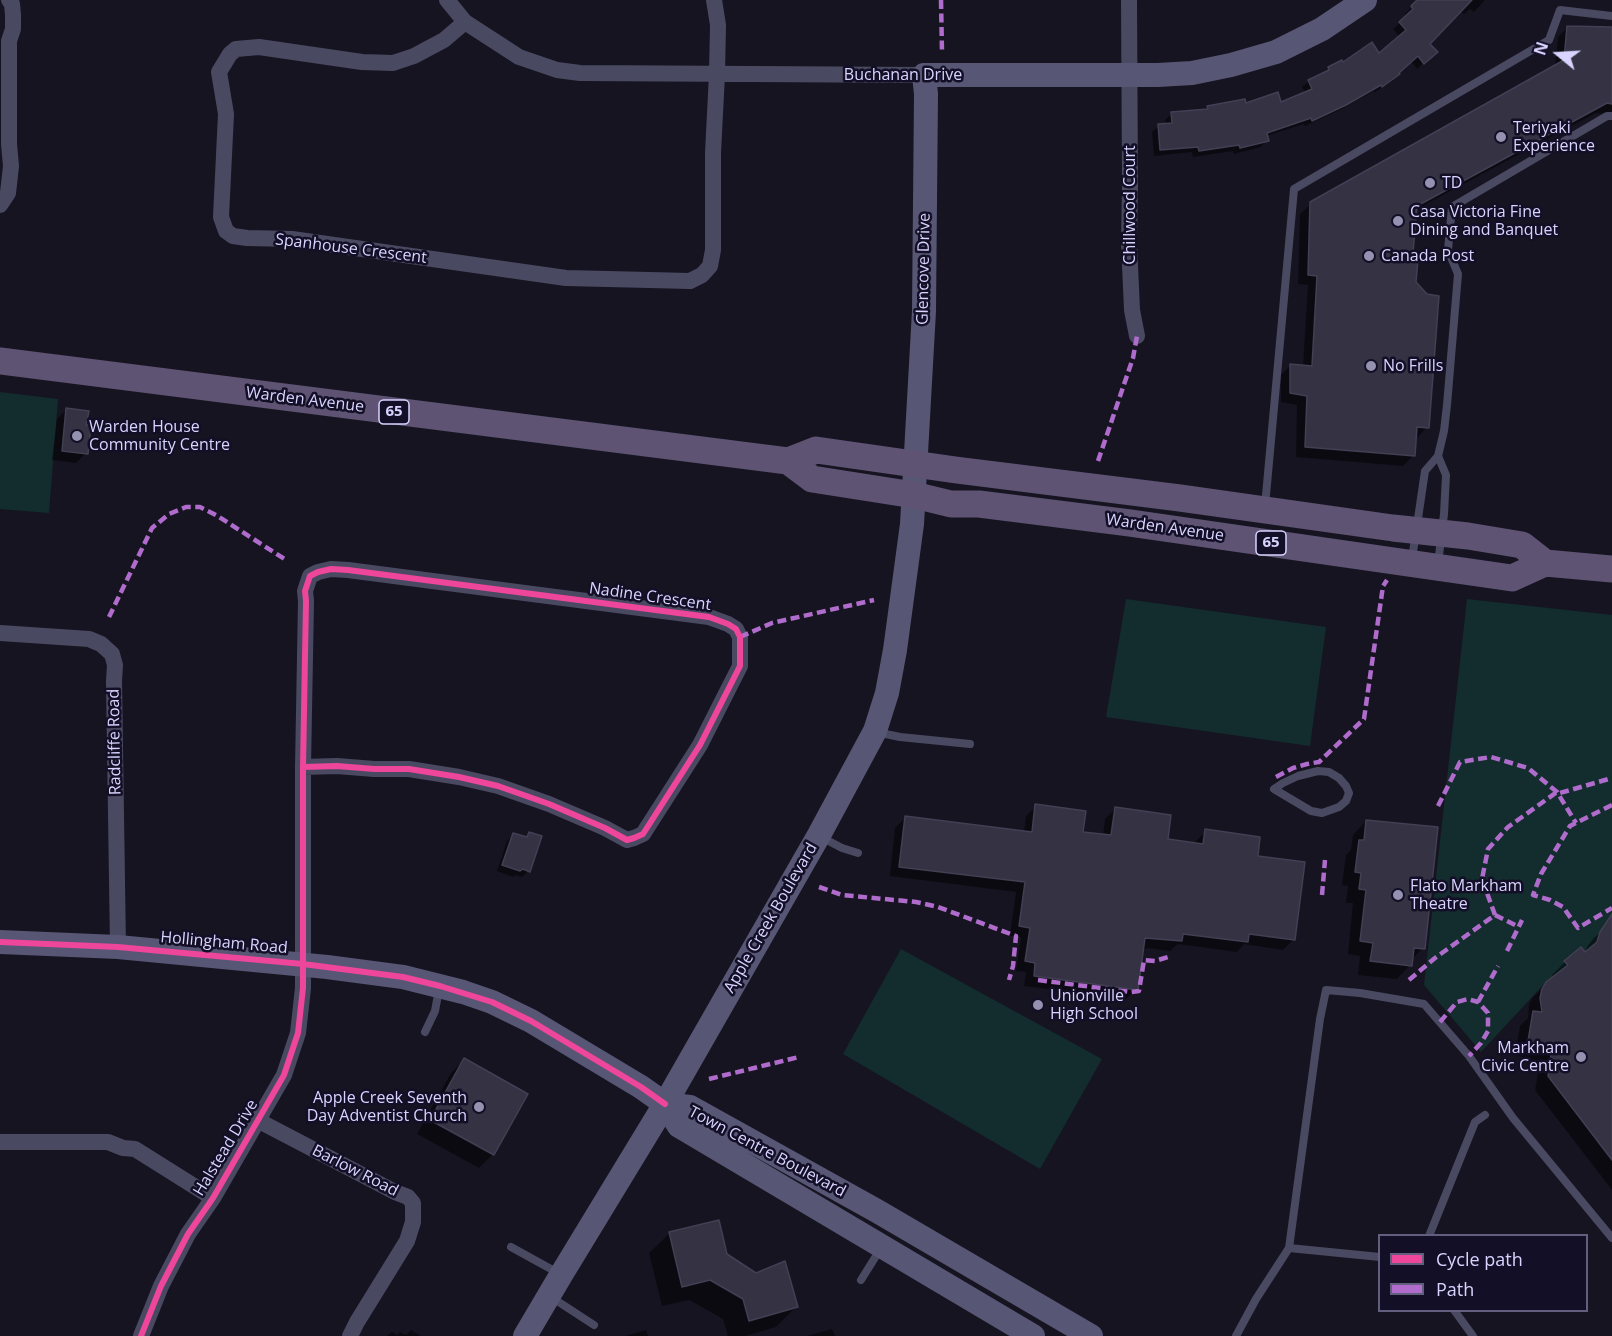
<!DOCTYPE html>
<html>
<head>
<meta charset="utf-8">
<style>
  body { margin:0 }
  #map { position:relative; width:1612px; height:1336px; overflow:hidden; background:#161421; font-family:"Open Sans",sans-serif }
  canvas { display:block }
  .legend { position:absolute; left:1378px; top:1234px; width:210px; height:78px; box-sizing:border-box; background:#130f26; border:2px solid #625e7d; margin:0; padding:8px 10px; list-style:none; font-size:18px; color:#d9d4ff }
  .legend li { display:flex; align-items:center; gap:12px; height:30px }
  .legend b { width:30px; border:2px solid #625e7d }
  .north { position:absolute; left:1528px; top:24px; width:60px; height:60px; -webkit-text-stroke:4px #130f26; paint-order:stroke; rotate:288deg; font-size:16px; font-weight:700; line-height:24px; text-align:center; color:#d9d4ff }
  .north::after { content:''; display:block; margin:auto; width:21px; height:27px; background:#d9d4ff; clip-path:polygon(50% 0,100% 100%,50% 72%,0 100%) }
</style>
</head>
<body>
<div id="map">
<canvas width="1612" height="1336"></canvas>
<ul class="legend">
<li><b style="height:8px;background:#ed469a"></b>Cycle path</li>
<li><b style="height:8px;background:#b06ccc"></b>Path</li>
</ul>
<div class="north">N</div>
</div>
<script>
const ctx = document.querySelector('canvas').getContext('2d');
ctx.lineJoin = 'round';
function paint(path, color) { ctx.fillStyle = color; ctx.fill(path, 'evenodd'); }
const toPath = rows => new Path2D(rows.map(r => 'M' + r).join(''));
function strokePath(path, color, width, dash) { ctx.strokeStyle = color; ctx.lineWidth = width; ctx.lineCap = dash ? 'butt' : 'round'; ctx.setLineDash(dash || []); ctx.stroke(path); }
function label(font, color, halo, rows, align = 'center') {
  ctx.font = font + ' "Open Sans",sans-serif'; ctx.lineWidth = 5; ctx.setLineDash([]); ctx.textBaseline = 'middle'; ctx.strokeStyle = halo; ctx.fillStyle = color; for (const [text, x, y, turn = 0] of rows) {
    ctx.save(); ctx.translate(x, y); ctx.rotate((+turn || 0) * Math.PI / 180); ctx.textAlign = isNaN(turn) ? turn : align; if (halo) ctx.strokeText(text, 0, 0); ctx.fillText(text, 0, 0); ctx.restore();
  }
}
const green = toPath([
  [0,392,58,399,49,513,0,509],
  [1126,599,1326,627,1310,746,1106,717],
  [1467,599,1612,615,1612,919,1606,923,1600,932,1597,942,1585,952,1581,947,1565,960,1568,965,1546,982,1481,1052,1424,985],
  [901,949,1102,1059,1040,1169,843,1054]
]);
const shadow = toPath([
  [1419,0,1485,0,1474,12,1470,9,1464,14,1460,11,1428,44,1429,58,1417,69,1411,61,1392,81,1375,92,1374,91,1338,111,1305,126,1304,124,1266,136,1267,140,1261,147,1234,154,1233,151,1193,157,1192,152,1154,156,1152,132,1159,126,1166,125,1165,120,1172,113,1206,110,1208,108,1280,104,1305,93,1302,87,1309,81,1323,74,1329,69,1379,55,1400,37,1393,29,1408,16,1405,14],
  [1568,27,1612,29,1612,114,1596,113,1415,210,1412,254,1427,427,1417,438,1415,437,1413,456,1403,466,1296,457,1297,405,1281,402,1281,375,1291,365,1303,367,1308,285,1298,284,1300,214,1311,204,1555,67,1558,37],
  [67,409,85,426,86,453,76,463,52,460,57,419],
  [1036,806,1081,833,1103,836,1105,819,1115,809,1167,840,1195,845,1196,841,1206,831,1256,857,1293,940,1283,950,1244,944,1237,952,1178,944,1170,951,1147,948,1146,949,1142,949,1136,989,1126,999,1024,986,1026,972,1016,971,1021,937,1010,936,1016,892,890,876,895,828,905,818,1024,832,1026,816],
  [1366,821,1423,948,1411,960,1410,965,1397,979,1358,975,1360,956,1348,954,1353,903,1346,903,1348,886,1342,885,1346,855,1351,850,1353,835],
  [529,833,528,871,522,877,515,875,513,877,497,871,507,841,514,834,524,838],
  [1612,921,1612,1190,1535,1090,1540,1062,1515,1055,1520,1026,1528,1018,1529,1004,1533,997,1554,978,1552,975,1565,962,1585,954,1587,947,1593,939],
  [464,1060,526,1094,493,1154,479,1168,417,1134,451,1073],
  [670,1233,726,1255,796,1307,776,1327,745,1336,728,1336,723,1319,689,1300,662,1306,649,1253],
  [832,1329,835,1336,807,1336],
  [411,1330,421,1336,387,1336,392,1332,397,1335,400,1332,406,1335],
  [646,1330,648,1336,625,1336]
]);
const building = toPath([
  [1417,0,1472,0,1430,44,1438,52,1424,64,1418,56,1399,73,1400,74,1382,87,1381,85,1346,105,1312,121,1311,118,1267,133,1269,141,1240,148,1239,145,1199,151,1198,147,1160,150,1158,124,1172,123,1171,112,1208,109,1207,106,1245,99,1246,103,1278,92,1281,102,1312,89,1308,80,1329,70,1328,67,1342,60,1343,62,1372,42,1379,53,1406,30,1399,22,1413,9,1411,6,1417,0],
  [1567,26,1612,27,1612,104,1607,103,1417,206,1413,253,1418,259,1416,282,1427,294,1439,296,1429,428,1417,427,1415,456,1305,447,1307,396,1290,393,1290,364,1312,366,1317,276,1308,275,1310,202,1564,60,1567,26],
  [66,408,89,411,86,425,91,425,88,454,62,451,66,408],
  [1035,804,1086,811,1083,832,1111,835,1115,807,1171,815,1168,839,1203,844,1205,829,1260,837,1258,856,1305,862,1295,940,1249,934,1248,942,1183,934,1182,941,1145,938,1138,990,1034,976,1035,963,1025,961,1030,928,1019,926,1025,882,899,867,905,816,1032,832,1035,804],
  [1366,820,1438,827,1425,949,1414,948,1412,966,1370,961,1373,943,1360,941,1366,890,1359,889,1361,873,1355,872,1359,840,1364,840,1366,820],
  [529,832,542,836,530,872,523,869,520,871,502,865,513,833,527,837,529,832],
  [1612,914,1612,1160,1548,1076,1552,1048,1528,1041,1533,1011,1542,1012,1540,998,1542,989,1546,982,1568,965,1564,961,1581,947,1585,952,1597,942,1600,932,1612,914],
  [464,1058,528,1094,494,1155,430,1120,464,1058],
  [719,1220,727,1254,756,1273,785,1261,798,1307,749,1321,743,1299,710,1280,682,1287,669,1232,719,1220]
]);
const lane = toPath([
  [1265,506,1294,189,1549,40,1560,10,1612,16],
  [1412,559,1425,471,1438,456,1444,431,1447,405,1458,274,1448,250,1452,207,1607,116,1612,116],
  [1438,564,1444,514,1446,475,1438,456],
  [876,732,900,737,970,744],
  [1318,771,1329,772,1339,778,1346,786,1349,793,1346,801,1339,807,1322,813,1311,811,1274,789,1283,783,1298,776,1318,771],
  [819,836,842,848,858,853],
  [425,1032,435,1011,439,989],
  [1429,1236,1475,1122,1485,1115],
  [511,1247,560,1274],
  [1289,1248,1380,1257],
  [861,1280,881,1248],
  [551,1297,594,1325],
  [1454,1310,1473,1336],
  [1236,1336,1256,1299,1289,1248,1320,1019,1326,990,1360,993,1424,1004,1469,1056,1513,1118,1612,1238]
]);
const street = toPath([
  [447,0,465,22,519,57,557,70,580,73,924,75],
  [1129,0,1130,184,1129,243,1132,310,1137,336],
  [465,22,444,40,414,56,393,63,362,62,259,47,236,49,230,54,219,72,226,114,221,217,226,231,233,236,247,238,292,239,566,278,690,281,702,275,710,266,713,250,713,153,717,74,718,25,714,0],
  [0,205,8,193,11,166,9,144,9,41,13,29,13,15,12,4,9,0],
  [0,633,89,639,101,644,112,654,115,665,114,681,118,947],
  [259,1121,395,1192,408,1197,413,1203,413,1222,407,1241,357,1322,350,1336],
  [0,1142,108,1142,123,1148,135,1149,213,1198],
  [141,1336,161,1286,188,1234,213,1198,284,1075,298,1033,303,988,303,767,306,601,305,591,310,576,318,572,331,569,348,570,709,617,728,624,736,629,740,637,740,666,700,745,643,834,634,838,627,840,605,828,549,804,498,786,459,777,409,769,374,769,337,766,303,767]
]);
const secondary = toPath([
  [0,942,118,947,327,967,403,977,463,992,492,1002,531,1021,641,1087,665,1104,679,1126,1033,1336],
  [665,1104,690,1107,877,1211,1091,1336],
  [525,1336,561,1275,665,1104,819,835,875,731,887,693,895,650,912,524,924,311,926,94,924,75,1158,75,1192,73,1231,65,1276,52,1322,29,1365,0]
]);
const primary = toPath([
  [0,361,788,461,812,479,914,495,951,504,979,504,1130,523,1512,578,1545,563,1612,569],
  [788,461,816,450,956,470,1180,498,1393,528,1468,536,1522,545,1545,563]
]);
const quiet = toPath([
  [941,0,942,52],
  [1098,461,1133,358,1137,336],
  [109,617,152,528,169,514,186,507,200,507,216,515,286,560],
  [740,637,772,623,874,600],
  [1276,777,1293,768,1307,764,1319,762,1364,719,1383,586,1387,580],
  [1612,805,1570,826,1541,874,1533,895,1550,900,1563,907,1578,928,1612,908],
  [1438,806,1460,762,1491,757,1528,768,1557,792,1576,823],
  [819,887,842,895,916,902,938,907,1016,936,1013,966,1009,980],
  [1322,895,1325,860],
  [1495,915,1519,927],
  [1507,951,1522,920],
  [1038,980,1131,992,1139,991,1144,960,1155,961,1168,957],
  [1409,980,1435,958,1495,915,1482,879,1488,849,1508,827,1557,792,1560,793,1612,778],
  [1478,1002,1498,966],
  [1440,1022,1457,1002,1468,999,1478,1002,1488,1013,1488,1031,1481,1043,1469,1056],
  [709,1079,799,1057]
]);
const cycleway = toPath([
  [0,942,118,947,303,964,403,977,440,986,492,1002,531,1021,641,1087,665,1104],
  [141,1336,161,1286,188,1234,213,1198,284,1075,298,1033,303,988,303,767,306,601,305,591,310,576,318,572,331,569,348,570,709,617,728,624,736,629,740,637,740,666,700,745,643,834,634,838,627,840,605,828,549,804,498,786,459,777,409,769,374,769,337,766,303,767]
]);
const markers = [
  [1501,137,6,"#9591b1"],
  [1430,183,6,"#9591b1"],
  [1398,221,6,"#9591b1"],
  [1369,256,6,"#9591b1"],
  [1371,366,6,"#9591b1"],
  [77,436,6,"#9591b1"],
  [1398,895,6,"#9591b1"],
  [1038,1005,6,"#9591b1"],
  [1581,1057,6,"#9591b1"],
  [479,1107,6,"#9591b1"]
];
const shields = [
  [394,412,30],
  [1271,543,30]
];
const shieldNames = [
  ["65",394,412],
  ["65",1271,543]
];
const streetNames = [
  ["Buchanan Drive",903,75],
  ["Chillwood Court",1130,205,-90],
  ["Spanhouse Crescent",351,249,7],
  ["Glencove Drive",924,269,-89],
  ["Warden Avenue",305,400,7],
  ["Warden Avenue",1165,528,8],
  ["Nadine Crescent",650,597,8],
  ["Radcliffe Road",115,742,-91],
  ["Apple Creek Boulevard",771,918,-60],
  ["Hollingham Road",224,943,5],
  ["Halstead Drive",226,1148,-59],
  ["Town Centre Boulevard",767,1152,28],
  ["Barlow Road",355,1171,27]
];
const poiNames = [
  ["Teriyaki",1513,128],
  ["Experience",1513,146],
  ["TD",1442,183],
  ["Casa Victoria Fine",1410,212],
  ["Dining and Banquet",1410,230],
  ["Canada Post",1381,256],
  ["No Frills",1383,366],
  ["Warden House",89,427],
  ["Community Centre",89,445],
  ["Flato Markham",1410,886],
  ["Theatre",1410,904],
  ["Unionville",1050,996],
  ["High School",1050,1014],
  ["Markham",1569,1048,"right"],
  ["Civic Centre",1569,1066,"right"],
  ["Apple Creek Seventh",467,1098,"right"],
  ["Day Adventist Church",467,1116,"right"]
];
paint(green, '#132c2d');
paint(shadow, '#0007');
paint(building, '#343243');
strokePath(building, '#433f54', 1.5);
strokePath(lane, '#4a4962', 8);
strokePath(street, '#4a4962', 16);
strokePath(secondary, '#575674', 24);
strokePath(primary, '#5e5373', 27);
strokePath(quiet, '#b06ccc', 4.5, [9, 4.5]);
strokePath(cycleway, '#ed469a', 6);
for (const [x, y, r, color] of markers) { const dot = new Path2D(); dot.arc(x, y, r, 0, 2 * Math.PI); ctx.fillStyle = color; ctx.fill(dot); strokePath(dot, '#130f26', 2); }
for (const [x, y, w] of shields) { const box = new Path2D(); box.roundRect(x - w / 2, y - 12, w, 24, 4.5); ctx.fillStyle = '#130f26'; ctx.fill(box); strokePath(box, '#d9d4ff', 1.5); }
label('bold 15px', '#d9d4ff', null, shieldNames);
label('16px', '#d9d4ff', '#130f26', streetNames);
label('16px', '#d9d4ff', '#130f26', poiNames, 'left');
</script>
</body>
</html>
